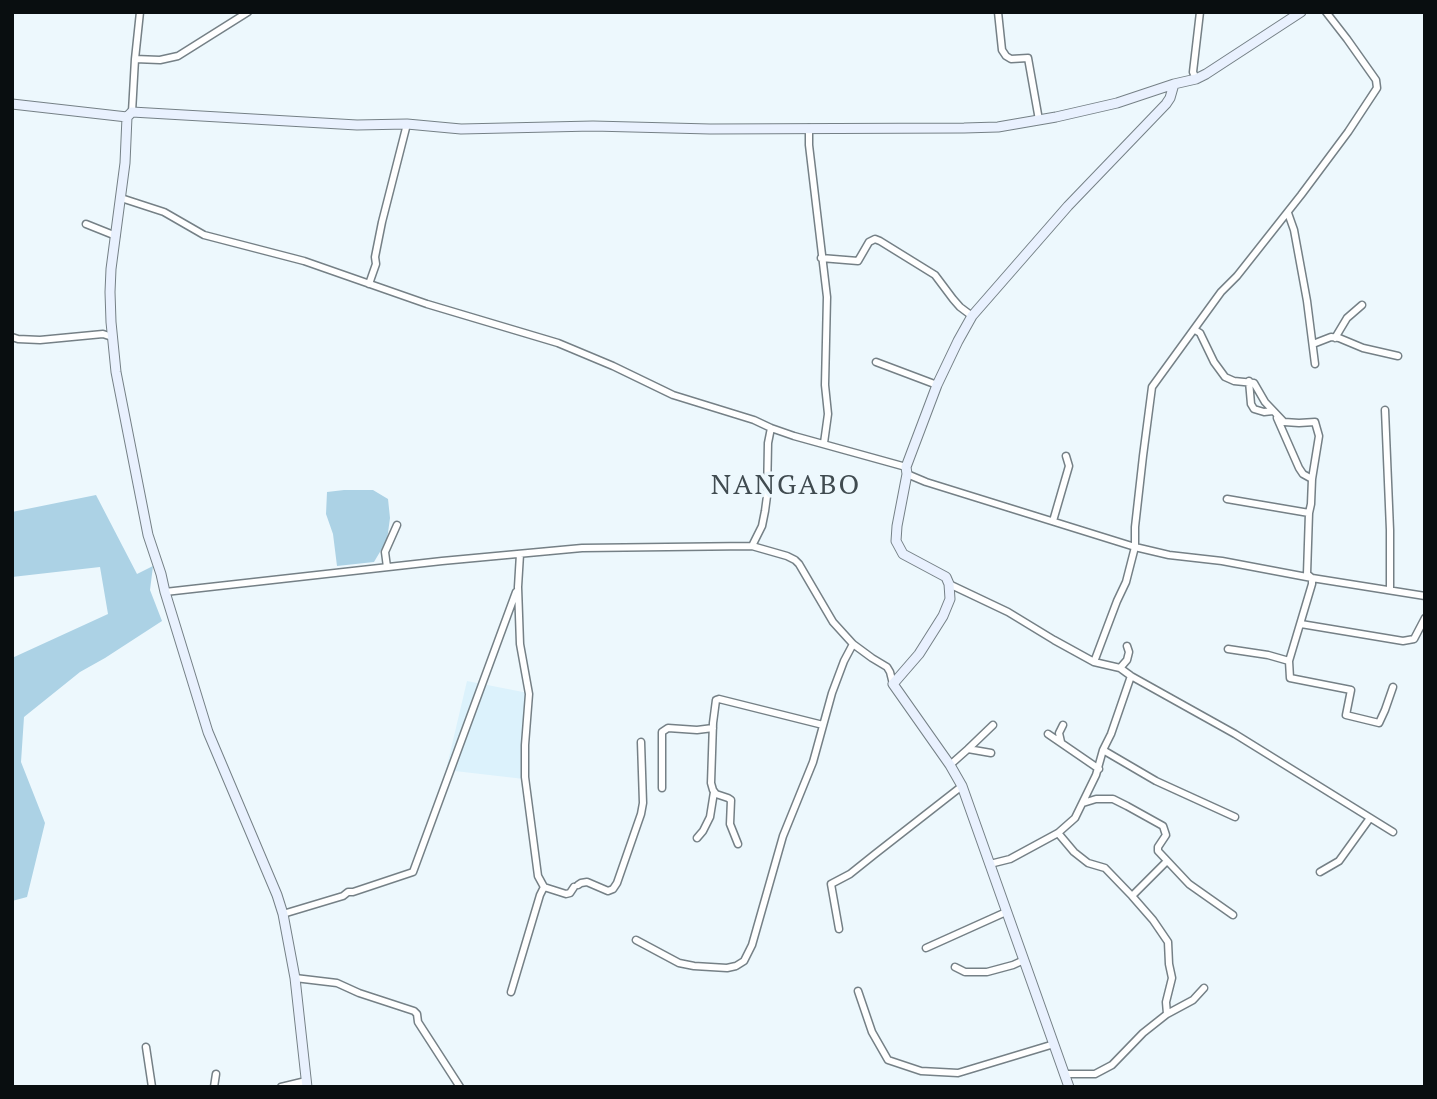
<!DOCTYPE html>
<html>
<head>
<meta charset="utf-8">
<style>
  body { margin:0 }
  #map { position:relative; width:1437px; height:1099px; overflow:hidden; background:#edf8fd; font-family:"PT Serif",serif }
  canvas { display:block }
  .frame { position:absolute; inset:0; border:14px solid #090e10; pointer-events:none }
</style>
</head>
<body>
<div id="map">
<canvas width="1437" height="1099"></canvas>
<div class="frame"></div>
</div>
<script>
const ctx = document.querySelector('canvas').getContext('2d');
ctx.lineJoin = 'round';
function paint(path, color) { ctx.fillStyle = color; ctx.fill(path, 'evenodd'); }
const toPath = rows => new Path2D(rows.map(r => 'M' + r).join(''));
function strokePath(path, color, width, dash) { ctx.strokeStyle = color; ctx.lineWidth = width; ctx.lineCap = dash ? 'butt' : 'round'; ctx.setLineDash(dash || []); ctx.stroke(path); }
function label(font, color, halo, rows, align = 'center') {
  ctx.font = font + ' "PT Serif",serif'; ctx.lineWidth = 7; ctx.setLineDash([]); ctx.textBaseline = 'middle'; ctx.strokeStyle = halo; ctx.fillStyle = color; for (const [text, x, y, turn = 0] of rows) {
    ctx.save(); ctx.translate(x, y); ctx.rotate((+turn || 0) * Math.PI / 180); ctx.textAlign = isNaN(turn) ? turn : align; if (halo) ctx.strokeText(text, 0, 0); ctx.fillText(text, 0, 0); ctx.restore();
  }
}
const built = toPath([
  [467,681,528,693,524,779,446,770]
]);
const green = toPath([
  [344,490,373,490,388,499,390,518,387,540,374,562,337,566,333,534,326,514,327,492],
  [96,495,137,574,153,566,150,590,162,621,105,658,80,672,24,717,21,762,45,823,27,897,12,901,12,658,108,614,100,567,12,577,12,512]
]);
const street = toPath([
  [998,12,1002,50,1006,56,1011,59,1028,58,1039,120],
  [135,59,160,60,178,56,248,12],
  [1196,79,1193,72,1200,12],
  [132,112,135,59,140,12],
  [809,128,809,145,827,297,825,385,828,414,824,443],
  [121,198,164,212,204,235,304,261,427,304,558,343,613,366,673,395,754,420,771,428,794,436,906,467],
  [1288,213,1294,230,1307,301,1315,364],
  [86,224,116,236],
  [821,258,858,261,869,242,875,239,880,241,935,275,953,299,960,307,972,316],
  [369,284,376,264,375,257,382,222,407,124],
  [1195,330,1200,333,1214,362,1225,377,1234,381,1254,383,1265,402,1284,422,1299,423,1315,422,1319,436,1312,479,1311,504,1309,513],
  [12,337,18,339,40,340,103,334,112,337],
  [1335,338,1347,318,1362,305],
  [1313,344,1331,337,1339,338,1363,348,1398,356],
  [876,362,937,385],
  [1249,381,1251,404,1254,409,1264,412,1273,411],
  [1385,410,1390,530,1390,590],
  [1277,418,1299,468,1303,474,1312,479],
  [907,474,926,482,1135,547,1169,555,1222,561,1312,578,1425,596],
  [1227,499,1309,513,1307,574,1312,578,1312,584,1289,661,1290,678,1351,690,1346,715,1379,723,1385,710,1393,687],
  [1053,521,1069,466,1066,456],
  [752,546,762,526,765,511,767,496,768,443,771,428],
  [387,567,385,552,397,525],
  [949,584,1008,612,1054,640,1094,662,1120,668,1131,676,1235,734,1393,832],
  [165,592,442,561,582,548,752,546,787,556,795,560,799,564,833,622,853,644,872,658,887,667,890,672,893,684],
  [1301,624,1403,641,1414,639,1425,618],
  [1228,649,1268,655,1289,661],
  [1094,662,1117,601,1126,582,1135,547,1135,527,1143,456,1152,387,1221,292,1237,276,1301,195,1348,132,1377,88,1376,80,1347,39,1326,12],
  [1120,668,1127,660,1129,652,1127,646],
  [1048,734,1099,769],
  [1061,742,1059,733,1063,725],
  [968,749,991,753],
  [1103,750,1156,781,1235,817],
  [950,765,968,749,993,725],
  [662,788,662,732,668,728,697,730,713,728],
  [1083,803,1096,799,1113,799,1127,806,1163,826,1166,835,1158,847,1158,851,1189,884,1233,915],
  [1058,833,1074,852,1088,863,1105,868,1132,896,1153,920,1168,942,1169,964,1172,978,1166,1002,1167,1014,1143,1033,1112,1065,1095,1074,1065,1074],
  [697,838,703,831,710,817,714,792],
  [738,844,730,824,731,800,728,798,716,794,713,790,711,783,713,723,716,700,719,699,823,725],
  [990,864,1010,859,1058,833,1075,818,1096,775,1103,750,1111,734,1131,676],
  [1320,872,1339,861,1370,818],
  [578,885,581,883,587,882,608,891,613,889,617,883,641,814,643,803,641,742],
  [544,887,566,894,570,893,574,887],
  [1132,896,1167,861],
  [283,914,343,896,348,892,353,892,413,872,516,592],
  [839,929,831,884,850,874,875,854,962,786],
  [636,940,679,963,694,966,727,968,736,966,744,961,752,945,783,836,813,762,832,693,844,661,853,644],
  [926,948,1006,912],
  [955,967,965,972,987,972,1013,965,1024,960],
  [295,978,337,983,359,993,414,1011,417,1014,418,1022,460,1087],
  [858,991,872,1032,888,1060,921,1071,958,1073,1054,1044],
  [511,992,540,895,544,887,538,876,525,777,525,745,529,694,520,644,518,587,520,554],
  [1167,1014,1193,1000,1204,988],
  [146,1047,152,1087],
  [214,1087,216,1074],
  [281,1087,306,1081]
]);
const secondary = toPath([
  [12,104,127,117,132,112,357,125,407,124,461,129,593,126,710,129,964,128,998,127,1056,117,1117,103,1174,84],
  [127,117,125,163,111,269,110,292,111,322,116,372,148,535,161,574,165,592,208,732,277,895,283,914,295,978,307,1087],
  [1069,1087,962,786,950,765,893,684,919,654,943,616,950,599,949,584,946,577,903,554,896,541,897,526,907,474,906,467,937,385,958,341,972,316,1068,206,1166,104,1170,98,1174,84,1196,79,1206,74,1301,12]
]);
const quarterNames = [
  ["NANGABO",786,486]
];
paint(built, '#dcf2fc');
paint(green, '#acd2e5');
strokePath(street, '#758086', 9);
strokePath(secondary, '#758086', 11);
strokePath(street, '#fff', 6);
strokePath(secondary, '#e9f1fe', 9);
ctx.letterSpacing = '2px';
label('28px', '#404b50', '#edf8fd', quarterNames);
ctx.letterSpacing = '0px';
</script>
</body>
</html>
